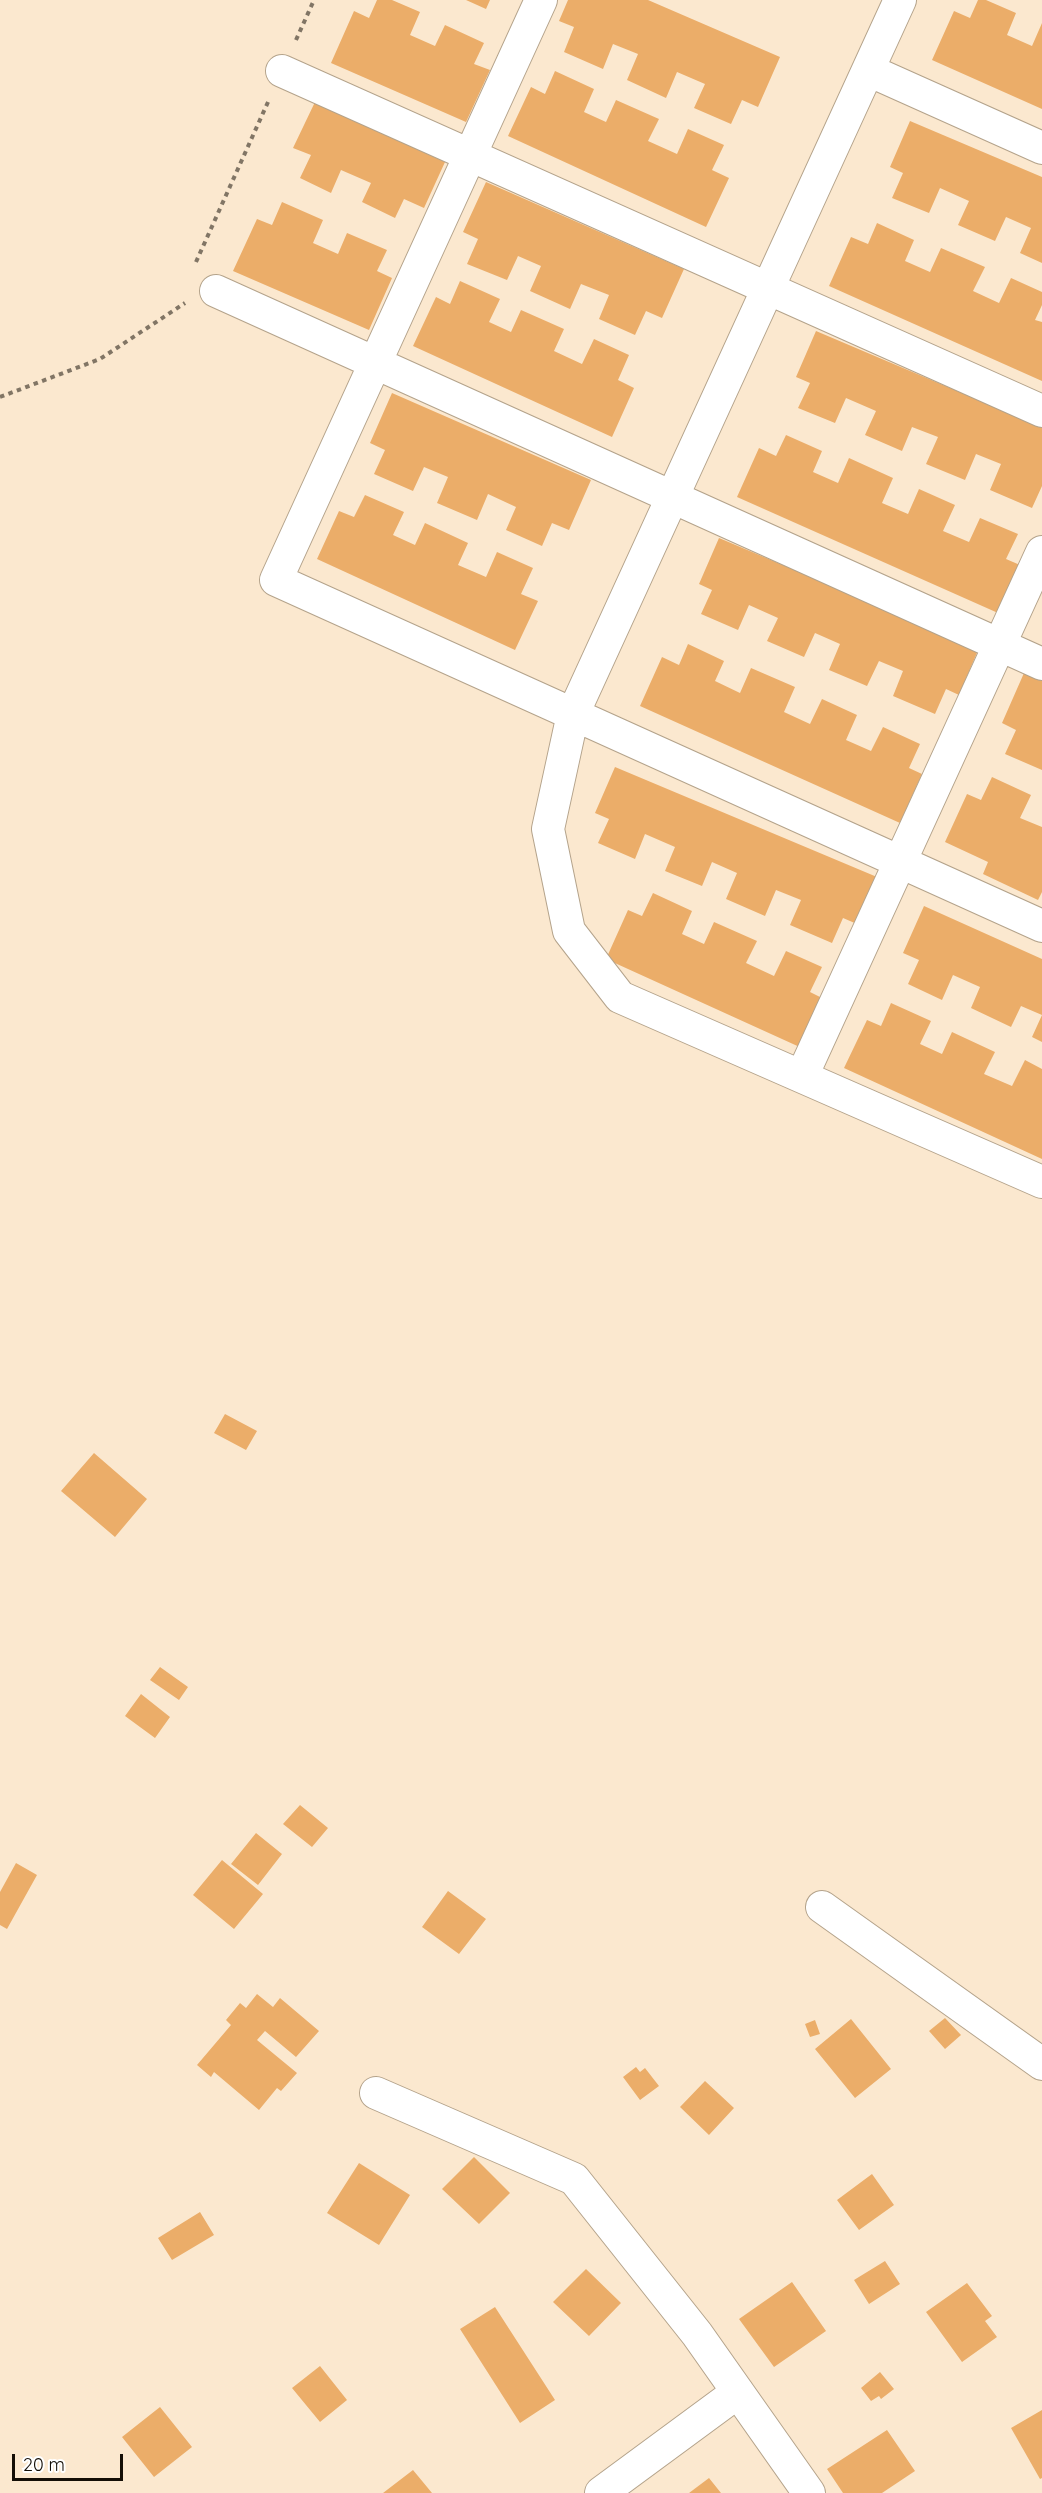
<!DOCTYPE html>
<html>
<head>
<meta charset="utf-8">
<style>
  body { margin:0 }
  #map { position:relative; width:1042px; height:2493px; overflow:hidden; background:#fbe8cf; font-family:Quicksand,sans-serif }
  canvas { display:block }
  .scale { position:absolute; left:12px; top:2454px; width:111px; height:27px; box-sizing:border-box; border:3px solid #140e06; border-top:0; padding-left:8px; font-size:18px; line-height:21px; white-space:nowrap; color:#140e06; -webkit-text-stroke:4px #fff; paint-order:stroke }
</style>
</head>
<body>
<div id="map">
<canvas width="1042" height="2493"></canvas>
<div class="scale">20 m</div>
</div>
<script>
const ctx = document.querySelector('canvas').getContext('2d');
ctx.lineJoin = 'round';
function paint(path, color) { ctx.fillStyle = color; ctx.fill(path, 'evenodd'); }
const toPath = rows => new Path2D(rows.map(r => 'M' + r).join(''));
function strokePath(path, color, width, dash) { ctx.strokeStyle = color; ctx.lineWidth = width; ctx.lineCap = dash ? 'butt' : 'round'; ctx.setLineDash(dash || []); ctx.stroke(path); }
const building = toPath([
  [377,0,392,0,420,12,410,35,435,46,445,25,484,43,474,64,490,70,466,122,331,63,354,11,369,18],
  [466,0,490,0,486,9],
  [568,0,648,0,780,57,758,107,742,100,731,124,694,108,705,84,677,72,666,98,627,80,638,54,613,44,603,69,564,52,574,27,559,21],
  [978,0,986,0,1016,13,1007,35,1032,46,1042,23,1042,109,932,60,954,11,970,18],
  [555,71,594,89,584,112,606,122,616,100,659,119,648,141,677,154,688,129,724,145,712,170,729,178,706,227,508,136,531,87,545,94],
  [315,102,445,162,424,208,404,199,395,218,362,202,371,183,341,170,331,193,300,178,311,155,293,148],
  [910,121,1042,177,1042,263,1020,253,1031,228,1006,217,995,241,958,225,969,201,940,188,929,213,892,198,903,173,890,167],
  [486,182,684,269,662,318,646,311,635,335,599,319,609,295,581,284,570,309,530,291,541,266,518,256,507,280,467,264,478,239,463,232],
  [282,202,323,220,313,243,338,254,347,233,387,250,377,271,392,278,369,330,233,271,257,219,272,225],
  [877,223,914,240,905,261,930,272,941,248,985,267,973,291,999,303,1011,278,1042,292,1042,305,1035,320,1042,322,1042,381,829,286,851,237,868,244],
  [460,281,500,299,489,322,511,332,521,310,564,329,554,351,582,364,594,339,629,355,618,380,634,388,612,437,413,346,436,297,450,304],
  [816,331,1042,427,1042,486,1032,508,990,490,1001,464,976,454,965,480,926,464,938,437,912,427,902,451,865,435,876,411,846,398,835,423,798,408,810,383,796,377],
  [392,393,591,480,569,530,552,523,542,546,506,530,516,507,488,494,477,520,437,503,448,477,424,467,413,491,374,474,385,450,370,443],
  [786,435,822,451,813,472,838,483,849,458,893,478,882,503,908,514,919,489,955,505,943,531,969,542,980,518,1018,534,1006,559,1020,565,998,613,737,497,759,448,776,456],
  [365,495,404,512,393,535,415,545,425,523,468,543,458,565,486,577,497,552,533,568,521,594,538,601,515,650,317,559,339,511,354,517],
  [719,538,979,648,959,695,946,689,935,714,893,696,903,671,879,661,867,686,829,670,840,644,815,633,804,657,767,641,778,618,749,605,738,630,701,614,712,590,699,584],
  [688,644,724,661,715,681,740,693,751,668,795,687,784,712,810,724,822,699,857,715,846,740,871,751,883,727,920,744,909,768,922,774,900,823,640,706,662,657,679,665],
  [1024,673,1042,681,1042,770,1005,754,1016,730,1002,723],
  [615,767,877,877,857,924,843,918,832,943,790,925,801,900,776,890,765,916,726,899,737,873,712,862,702,886,665,871,675,847,645,834,635,859,598,843,609,819,595,813],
  [992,777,1031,795,1020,818,1042,827,1042,892,1038,900,983,874,988,862,945,842,967,794,981,800],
  [653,893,692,911,682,934,704,944,714,922,757,941,746,963,774,976,786,951,822,967,810,992,826,1000,804,1049,606,959,628,910,642,916],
  [924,906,1042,959,1042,1042,1032,1037,1042,1015,1021,1006,1011,1027,971,1008,980,987,953,975,942,1000,908,984,919,960,903,953],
  [891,1003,931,1021,920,1044,942,1054,952,1032,995,1052,984,1074,1012,1086,1025,1060,1042,1069,1042,1159,844,1068,867,1020,881,1026],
  [225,1414,257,1431,246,1450,214,1433],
  [94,1453,147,1499,115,1537,61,1491],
  [160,1667,188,1687,179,1700,150,1680],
  [141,1694,170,1717,155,1738,125,1716],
  [300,1805,328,1828,312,1847,283,1824],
  [256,1833,282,1854,258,1885,231,1864],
  [222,1860,263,1894,234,1929,193,1895],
  [16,1863,37,1875,7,1929,0,1925,0,1892],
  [448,1891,486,1919,459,1954,422,1927],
  [257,1994,273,2007,280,1998,319,2031,296,2057,265,2031,257,2040,297,2073,281,2091,277,2088,259,2110,214,2072,211,2077,197,2065,231,2025,226,2020,240,2003,246,2008],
  [945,2018,961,2035,945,2049,929,2031],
  [851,2019,891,2069,855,2098,815,2049],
  [815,2020,820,2034,810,2037,805,2024],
  [636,2067,640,2072,645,2068,659,2086,640,2100,623,2077],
  [705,2081,734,2108,709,2135,680,2107],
  [474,2157,510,2193,479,2224,442,2189],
  [359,2163,410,2195,379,2245,327,2213],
  [872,2174,894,2205,859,2230,837,2200],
  [200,2212,214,2235,172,2260,158,2238],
  [885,2261,900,2284,869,2304,854,2280],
  [586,2269,621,2303,589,2336,553,2302],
  [792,2282,826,2331,774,2367,739,2319],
  [967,2283,992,2316,985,2321,997,2337,962,2362,926,2312],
  [495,2307,555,2400,520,2423,460,2329],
  [320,2366,347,2400,320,2422,292,2388],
  [880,2372,894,2389,881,2399,879,2396,871,2401,861,2388],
  [160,2407,192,2447,154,2477,122,2437],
  [1042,2410,1042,2478,1040,2479,1011,2428],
  [887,2430,915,2471,882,2493,843,2493,827,2469],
  [413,2470,432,2493,383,2493],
  [709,2478,721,2493,689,2493]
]);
const path = toPath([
  [296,40,314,0],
  [196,262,268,102],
  [0,397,100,359,185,303]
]);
const minor = toPath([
  [541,0,276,580,1042,926],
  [900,0,573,714,548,829,569,931,620,997,1042,1182],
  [868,70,1042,148],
  [282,71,1042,411],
  [216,291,1042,664],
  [802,1076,1042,552],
  [822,1907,1042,2064],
  [376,2093,574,2179,697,2334,809,2493],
  [601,2493,738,2392]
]);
paint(building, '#ebad69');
strokePath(minor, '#b4a38b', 34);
strokePath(path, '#817565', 4, [4.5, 4.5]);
strokePath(minor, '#fff', 32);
</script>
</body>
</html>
